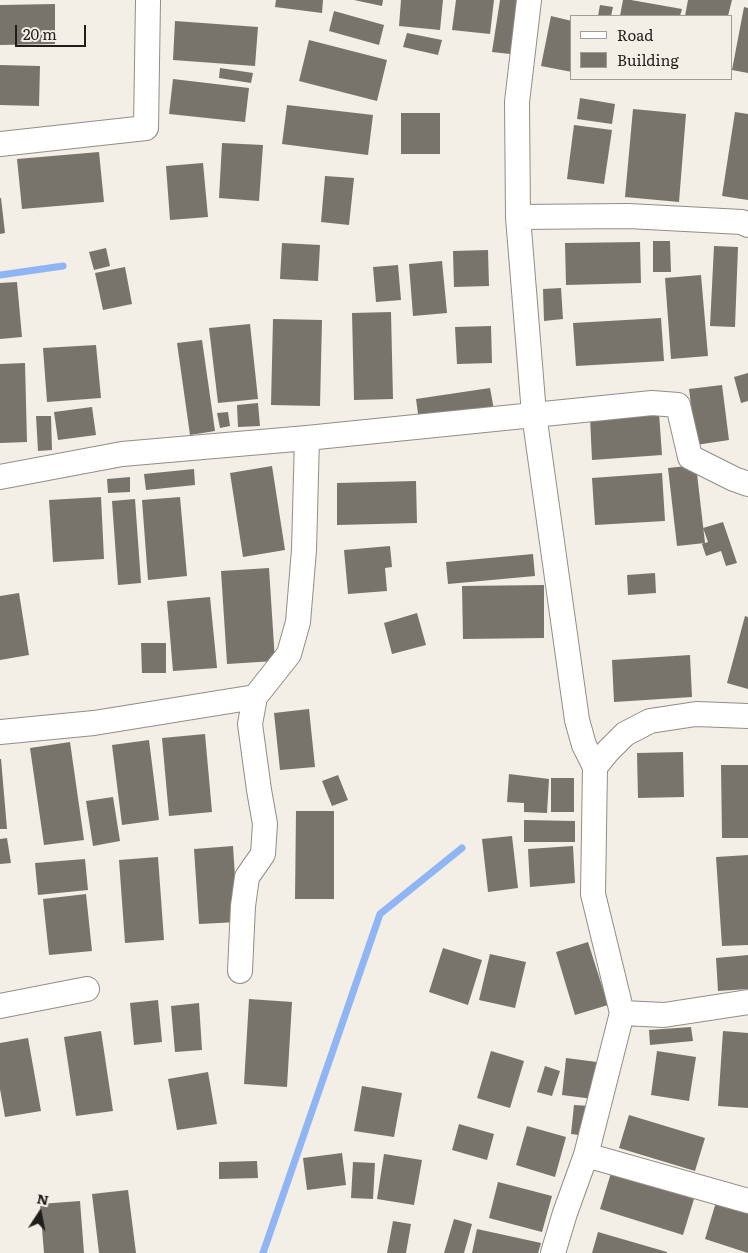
<!DOCTYPE html>
<html>
<head>
<meta charset="utf-8">
<style>
  body { margin:0 }
  #map { position:relative; width:748px; height:1253px; overflow:hidden; background:#f3eee6; font-family:Literata,serif }
  canvas { display:block }
  .legend { position:absolute; left:570px; top:15px; width:162px; height:65px; box-sizing:border-box; background:#f3eee6; border:1px solid #9f9b95; margin:0; padding:6px 9px; list-style:none; font-size:15px; color:#201e1b }
  .legend li { display:flex; align-items:center; gap:10px; height:25px }
  .legend b { width:25px; border:1px solid #9f9b95 }
  .north { position:absolute; left:15px; top:1188px; width:50px; height:50px; -webkit-text-stroke:4px #f3eee6; paint-order:stroke; rotate:11deg; font-size:14px; font-weight:700; line-height:20px; text-align:center; color:#201e1b }
  .north::after { content:''; display:block; margin:auto; width:18px; height:22px; background:#201e1b; clip-path:polygon(50% 0,100% 100%,50% 72%,0 100%) }
  .scale { position:absolute; left:15px; top:25px; width:71px; height:22px; box-sizing:border-box; border:2px solid #201e1b; border-top:0; padding-left:6px; font-size:15px; line-height:18px; white-space:nowrap; color:#201e1b; -webkit-text-stroke:4px #f3eee6; paint-order:stroke }
</style>
</head>
<body>
<div id="map">
<canvas width="748" height="1253"></canvas>
<ul class="legend">
<li><b style="height:6px;background:#fff"></b>Road</li>
<li><b style="height:14px;background:#78746c"></b>Building</li>
</ul>
<div class="north">N</div>
<div class="scale">20 m</div>
</div>
<script>
const ctx = document.querySelector('canvas').getContext('2d');
ctx.lineJoin = 'round';
const toPath = rows => new Path2D(rows.map(r => 'M' + r).join(''));
function strokePath(path, color, width, dash) { ctx.strokeStyle = color; ctx.lineWidth = width; ctx.lineCap = dash ? 'butt' : 'round'; ctx.setLineDash(dash || []); ctx.stroke(path); }
function paint(path, color) { ctx.fillStyle = color; ctx.fill(path, 'evenodd'); }
const stream = toPath([
  [0,275,63,266],
  [263,1253,380,914,462,848]
]);
const building = toPath([
  [276,0,323,0,322,13,275,7],
  [354,0,383,0,382,6],
  [401,0,443,0,440,30,399,26],
  [456,0,494,0,490,34,452,30],
  [500,0,518,0,510,54,492,52],
  [623,0,631,0,682,9,680,16,620,16],
  [688,0,732,0,728,16,685,16],
  [55,4,55,44,0,45,0,5],
  [600,5,613,7,611,16,598,16],
  [744,7,748,8,748,73,732,70],
  [334,11,384,25,379,45,329,31],
  [551,16,572,21,572,72,541,66],
  [175,21,258,27,255,66,173,60],
  [407,33,442,40,438,55,403,47],
  [309,40,387,60,377,101,299,81],
  [0,65,40,66,39,106,0,105],
  [220,68,253,73,251,83,219,78],
  [173,79,249,88,245,122,169,114],
  [580,98,615,104,612,124,577,119],
  [287,105,373,115,368,155,282,144],
  [633,109,686,114,679,202,625,197],
  [735,112,748,114,748,200,722,196],
  [401,113,440,113,440,154,401,154],
  [574,125,612,130,604,184,567,179],
  [222,143,263,145,259,201,219,198],
  [99,152,104,202,22,209,17,159],
  [203,163,208,217,170,220,166,166],
  [325,176,354,178,349,225,321,222],
  [0,198,1,198,5,233,0,234],
  [653,241,670,241,671,272,653,272],
  [640,242,641,283,566,285,565,243],
  [282,243,320,245,318,281,280,279],
  [714,246,738,247,735,327,710,326],
  [106,248,110,266,94,270,89,252],
  [488,250,489,286,454,287,453,251],
  [442,261,447,313,413,316,409,264],
  [398,265,401,300,376,302,373,267],
  [125,267,132,304,103,310,95,273],
  [701,275,708,356,671,359,665,278],
  [17,282,22,337,0,339,0,283],
  [561,288,563,319,544,321,543,289],
  [391,312,393,399,354,400,352,313],
  [661,318,664,361,576,366,573,323],
  [273,319,322,320,320,406,271,405],
  [250,324,258,399,218,403,209,328],
  [491,326,492,363,457,364,455,327],
  [202,340,215,431,190,435,177,343],
  [96,345,101,398,47,402,43,348],
  [25,363,27,442,0,443,0,364],
  [748,373,748,401,741,403,734,377],
  [722,385,729,440,696,445,689,389],
  [490,388,494,410,419,421,416,399],
  [258,403,260,426,238,427,237,405],
  [92,407,96,435,58,440,54,412],
  [228,412,230,426,220,428,217,413],
  [659,413,662,455,592,460,590,417],
  [36,416,51,416,52,450,38,451],
  [696,465,705,543,677,546,668,468],
  [272,466,285,550,243,557,230,473],
  [194,469,195,485,146,490,144,474],
  [662,473,665,521,595,525,592,478],
  [130,477,130,492,108,493,107,479],
  [416,481,417,523,337,525,337,483],
  [101,497,104,559,53,562,49,500],
  [180,497,187,576,148,580,142,500],
  [135,499,141,583,118,585,112,501],
  [723,522,737,563,726,566,721,551,706,556,702,544,708,542,703,528],
  [390,546,392,567,385,568,387,591,348,594,344,550],
  [533,554,535,576,448,584,446,562],
  [269,568,275,661,227,664,221,571],
  [655,573,656,593,628,595,627,575],
  [544,585,544,638,463,639,462,586],
  [19,593,29,655,0,660,0,596],
  [210,597,217,668,173,671,167,601],
  [417,613,426,645,392,654,384,623],
  [745,616,748,617,748,689,727,683],
  [141,643,166,643,166,673,142,673],
  [690,655,692,697,614,702,612,660],
  [309,709,315,767,280,770,274,713],
  [205,734,212,812,169,816,162,738],
  [149,740,159,820,122,825,112,745],
  [70,742,84,840,44,845,30,748],
  [683,752,684,797,638,798,637,753],
  [0,759,1,759,7,829,0,829],
  [721,765,748,765,748,838,722,838],
  [509,774,549,779,547,813,524,812,524,803,507,802],
  [338,775,348,800,332,806,322,781],
  [551,778,574,778,574,812,551,812],
  [113,797,120,841,93,846,86,801],
  [296,811,334,811,334,899,295,899],
  [524,820,575,821,575,842,524,842],
  [512,836,518,888,488,892,482,839],
  [7,838,11,863,0,864,0,839],
  [233,846,238,922,199,924,194,849],
  [573,846,575,883,530,887,528,849],
  [748,855,748,945,722,946,716,857],
  [158,857,164,940,125,943,119,860],
  [85,859,88,890,38,895,35,863],
  [86,894,92,951,49,955,43,899],
  [588,942,608,1005,575,1015,556,952],
  [443,948,482,960,468,1005,429,992],
  [490,954,526,962,515,1008,479,1000],
  [748,955,748,989,718,991,716,958],
  [249,999,292,1002,287,1087,244,1084],
  [158,1000,162,1042,134,1045,130,1003],
  [199,1003,202,1050,175,1052,171,1006],
  [691,1027,693,1041,650,1045,649,1030],
  [101,1031,113,1111,76,1116,64,1037],
  [723,1031,748,1033,748,1108,718,1106],
  [28,1038,41,1111,5,1117,0,1089,0,1043],
  [491,1051,524,1061,510,1108,477,1098],
  [657,1051,696,1057,689,1101,651,1095],
  [566,1058,597,1062,593,1099,562,1095],
  [545,1066,560,1071,552,1096,537,1092],
  [208,1072,217,1124,177,1130,168,1079],
  [362,1086,402,1093,394,1137,354,1131],
  [574,1105,590,1106,587,1136,571,1134],
  [629,1115,705,1138,695,1171,619,1148],
  [459,1124,494,1134,487,1160,452,1150],
  [527,1126,566,1137,555,1177,516,1165],
  [342,1153,346,1185,307,1190,303,1158],
  [384,1154,422,1160,414,1205,377,1199],
  [257,1161,258,1178,219,1179,219,1162],
  [353,1162,375,1163,373,1199,351,1198],
  [611,1173,694,1199,683,1235,600,1209],
  [498,1182,552,1196,542,1232,489,1218],
  [128,1190,136,1253,99,1253,92,1194],
  [80,1201,84,1253,44,1253,40,1204],
  [716,1202,748,1211,748,1253,705,1239],
  [454,1219,472,1224,464,1253,444,1253],
  [393,1221,411,1224,406,1253,387,1253],
  [477,1229,541,1243,538,1253,472,1253],
  [598,1232,667,1252,667,1253,592,1253]
]);
const minor = toPath([
  [529,0,517,102,518,217,534,414,577,720,584,745,595,767,593,894,622,1013,586,1155,565,1213,553,1253],
  [0,144,146,128,148,0],
  [518,217,628,216,742,222,748,225],
  [0,477,122,454,307,438,652,403,678,405,690,457,734,479,748,484],
  [0,732,94,723,255,697],
  [595,767,608,751,625,734,650,721,696,714,748,716],
  [240,971,243,906,247,877,263,854,265,824,259,790,250,724,255,697,289,654,298,622,304,550,307,438],
  [0,1006,87,989],
  [622,1013,664,1015,748,1002],
  [586,1155,748,1201]
]);
strokePath(stream, '#90b5f4', 7);
paint(building, '#78746c');
strokePath(minor, '#928d85', 26);
strokePath(minor, '#fff', 24);
</script>
</body>
</html>
